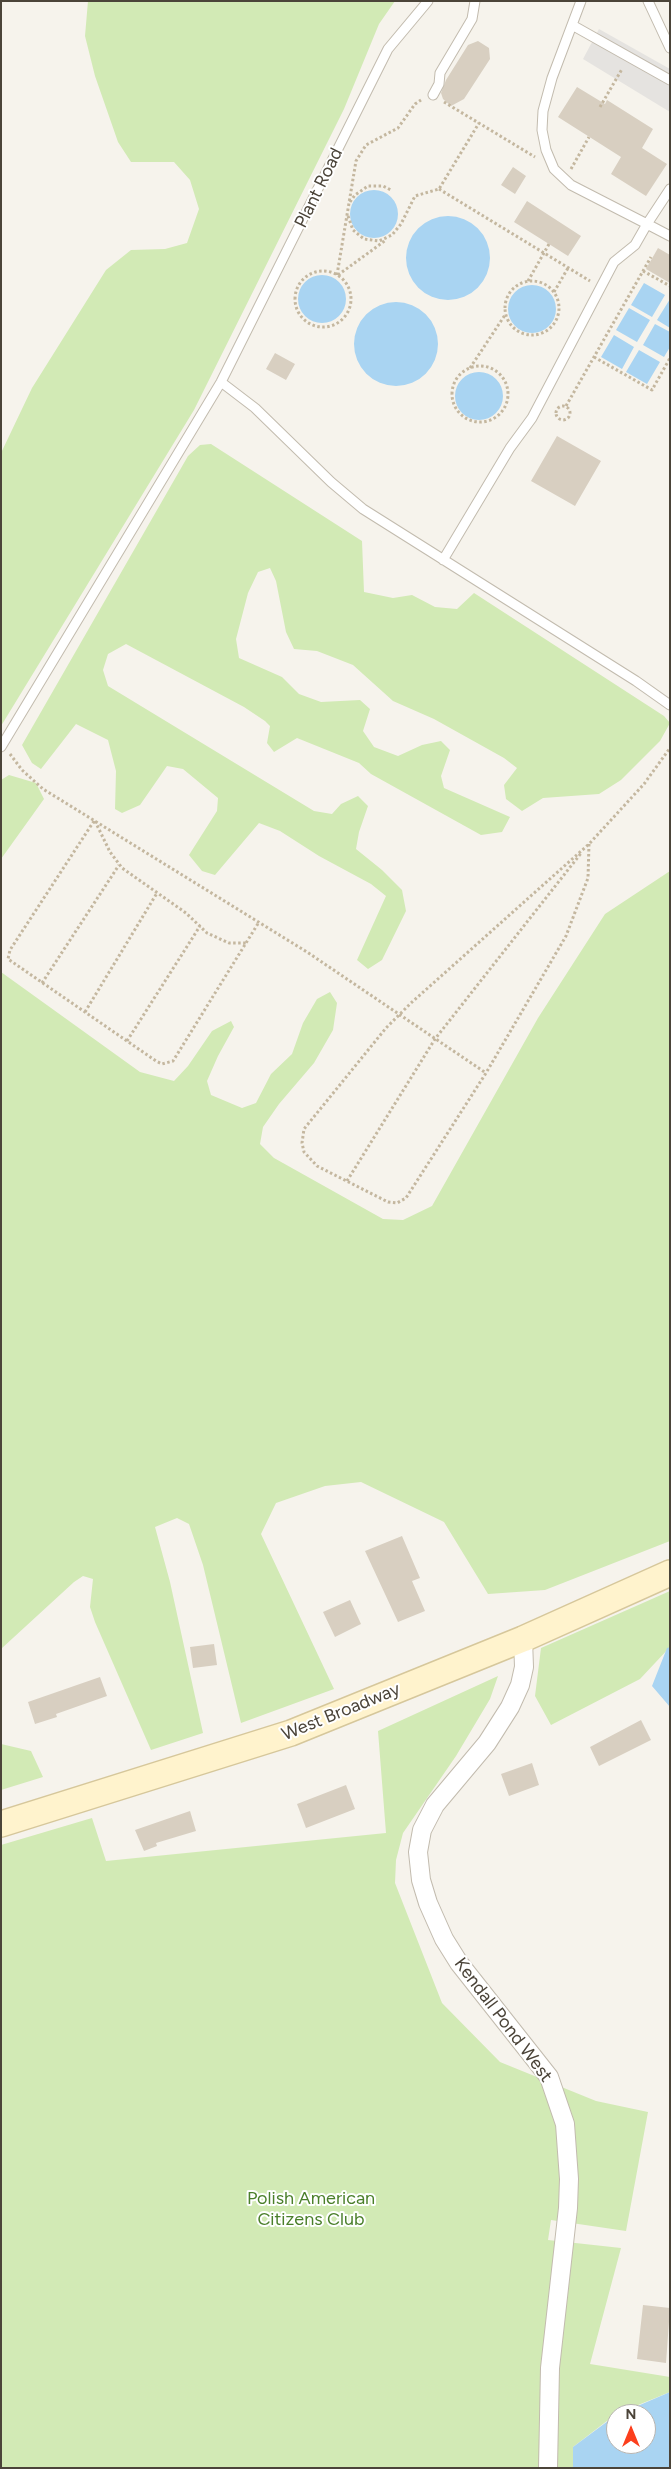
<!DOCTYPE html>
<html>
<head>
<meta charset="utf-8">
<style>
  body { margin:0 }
  #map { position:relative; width:671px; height:2469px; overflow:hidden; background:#f6f3ec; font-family:Figtree,sans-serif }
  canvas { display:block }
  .frame { position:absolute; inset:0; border:2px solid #4b4439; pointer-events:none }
  .north { position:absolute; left:606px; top:2404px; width:50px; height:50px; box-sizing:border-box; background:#fff; border:1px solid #b7b4b0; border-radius:50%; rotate:0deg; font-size:14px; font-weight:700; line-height:20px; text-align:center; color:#4b4439 }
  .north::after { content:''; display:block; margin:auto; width:18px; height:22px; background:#fc3f1d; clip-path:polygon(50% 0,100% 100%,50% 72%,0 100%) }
</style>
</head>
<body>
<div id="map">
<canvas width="671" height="2469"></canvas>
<div class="frame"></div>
<div class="north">N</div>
</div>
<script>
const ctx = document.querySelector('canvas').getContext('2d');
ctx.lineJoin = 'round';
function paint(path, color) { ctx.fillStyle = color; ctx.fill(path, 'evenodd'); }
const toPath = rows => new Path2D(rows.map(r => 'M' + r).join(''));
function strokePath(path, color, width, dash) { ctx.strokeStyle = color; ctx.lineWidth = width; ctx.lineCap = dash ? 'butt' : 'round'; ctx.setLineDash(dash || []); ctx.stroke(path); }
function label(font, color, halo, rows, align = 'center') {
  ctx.font = font + ' Figtree,sans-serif'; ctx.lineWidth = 4; ctx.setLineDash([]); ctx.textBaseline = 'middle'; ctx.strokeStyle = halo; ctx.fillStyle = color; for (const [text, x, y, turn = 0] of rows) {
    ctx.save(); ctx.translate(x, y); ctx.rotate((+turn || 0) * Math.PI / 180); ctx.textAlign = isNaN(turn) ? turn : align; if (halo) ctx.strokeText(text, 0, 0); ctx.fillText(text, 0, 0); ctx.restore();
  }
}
const green = toPath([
  [88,1,395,1,379,24,344,109,194,410,1,726,1,453,32,388,106,270,131,250,165,249,187,243,199,209,190,180,174,162,131,162,118,142,95,76,85,36],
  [211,444,362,541,364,592,393,598,412,595,435,607,457,609,474,593,664,716,670,723,660,741,621,780,599,794,543,798,522,811,506,799,504,785,517,768,504,758,434,719,393,701,353,665,317,651,294,649,286,632,276,581,270,568,258,572,248,593,236,639,239,658,282,677,299,694,321,702,360,700,370,709,363,731,374,747,398,756,422,745,441,741,450,750,441,776,444,788,510,817,502,832,481,835,371,774,359,763,297,738,274,752,267,743,270,726,265,721,244,707,126,644,108,654,103,670,108,686,314,811,332,814,341,804,358,796,368,806,359,832,356,849,382,870,402,890,406,911,382,960,368,969,357,960,386,896,371,884,319,856,280,831,259,823,215,875,202,871,189,855,217,811,218,798,183,769,167,766,140,805,122,813,115,809,116,771,108,740,76,724,41,769,32,763,22,745,188,456,200,445],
  [9,775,36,783,44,799,1,859,1,780],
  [670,871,670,1541,545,1590,488,1594,444,1522,361,1482,325,1486,276,1503,261,1534,334,1689,241,1723,203,1565,189,1524,177,1518,155,1527,170,1582,203,1733,151,1750,95,1622,90,1607,93,1579,83,1576,74,1582,1,1649,1,972,140,1072,174,1081,188,1066,212,1031,231,1021,234,1027,218,1056,207,1081,211,1095,242,1108,256,1103,271,1074,292,1054,303,1023,317,999,330,992,337,1003,333,1030,314,1063,279,1104,263,1127,260,1144,274,1158,383,1219,403,1220,432,1206,538,1018,605,914],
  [670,1591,670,1647,640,1679,551,1725,535,1696,541,1648],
  [498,1676,490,1699,456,1756,403,1833,396,1860,395,1883,442,2003,500,2062,596,2101,648,2112,626,2231,551,2220,548,2240,621,2248,590,2364,670,2377,670,2392,616,2414,573,2447,573,2468,1,2468,1,1845,92,1818,106,1861,386,1833,378,1731],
  [1,1744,31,1751,43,1777,1,1790]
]);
const parking = toPath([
  [599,29,670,69,670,112,583,59]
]);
const water = toPath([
  '350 214a24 24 0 1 1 48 0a24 24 0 1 1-48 0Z',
  '406 258a42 42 0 1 1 84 0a42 42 0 1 1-84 0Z',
  '298 299a24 24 0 1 1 48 0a24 24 0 1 1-48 0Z',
  [644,283,665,295,652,317,631,305],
  '508 309a24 24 0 1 1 48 0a24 24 0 1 1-48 0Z',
  [670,299,670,328,657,320],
  '354 344a42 42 0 1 1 84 0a42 42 0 1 1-84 0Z',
  [629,308,650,320,637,342,616,330],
  [655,324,670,332,670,347,664,357,643,345],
  [614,335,634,347,622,369,601,357],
  [639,350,660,362,647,384,626,372],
  '455 396a24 24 0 1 1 48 0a24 24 0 1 1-48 0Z',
  [670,1647,670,1707,652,1686,667,1648],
  [670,2392,670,2468,573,2468,573,2447,616,2415,616,2444,646,2444,646,2414,619,2414]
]);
const building = toPath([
  [478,41,489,48,490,59,464,99,451,106,443,99,441,93,446,80,468,45],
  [577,87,605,104,607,100,653,129,642,148,667,164,646,196,611,174,621,157,558,117],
  [513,167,526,176,515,194,501,185],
  [527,201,581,236,568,256,514,222],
  [658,248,670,255,670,283,646,269],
  [275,353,295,364,286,380,266,369],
  [557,436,601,461,575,506,531,481],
  [402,1536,420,1578,412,1581,425,1611,398,1622,365,1551],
  [350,1600,361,1624,335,1637,323,1612],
  [214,1644,217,1665,193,1668,190,1647],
  [100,1677,107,1696,56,1714,57,1717,35,1724,28,1702],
  [641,1720,651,1740,599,1766,590,1747],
  [532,1763,539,1785,509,1796,501,1774],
  [346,1785,355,1809,306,1828,297,1804],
  [190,1811,196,1831,156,1843,157,1846,144,1851,135,1830],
  [643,2305,670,2308,666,2363,637,2359]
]);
const path = toPath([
  [444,102,535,157],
  [600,107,622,69],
  [571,169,589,137],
  [439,189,590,281],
  [350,202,355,195,368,186,383,186,391,190],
  [348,216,353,230,364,239,379,241,392,235,401,224,415,196,439,189,479,123],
  [643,271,670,286],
  '295 299a28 28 0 1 1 56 0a28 28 0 1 1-56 0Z',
  [337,275,356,161,366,145,398,128,415,104,421,100],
  [338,275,386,240],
  '505 308a27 27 0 1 1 54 0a27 27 0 1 1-54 0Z',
  [528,281,549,244],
  [554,292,568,268],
  [594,357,652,390,670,358],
  '452 394a28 28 0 1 1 56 0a28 28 0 1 1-56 0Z',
  [470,368,505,315],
  '556 413a7 7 0 1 1 14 0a7 7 0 1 1-14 0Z',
  [566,406,651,257],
  [10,754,22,770,43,789,307,952,486,1073],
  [94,821,10,950,8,959,156,1061,162,1064,173,1061,259,922],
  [95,821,110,852,122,868,186,913,207,933,229,943,246,943],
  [589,844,588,878,566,936,486,1073,406,1198,397,1203,388,1202,317,1166,304,1152,302,1143,304,1129,386,1028,411,1003,589,844,644,784,670,748],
  [42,983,119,865],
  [85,1012,157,893],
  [127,1041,200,926],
  [347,1181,435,1039,582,852]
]);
const service = toPath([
  [581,1,552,78,543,111,542,130,546,150,554,169,571,185,647,224,670,189],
  [648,1,670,48],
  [572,25,670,80],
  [433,95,439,84,440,73,472,19,475,1],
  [221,382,255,408,331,482,363,509,636,681,670,705],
  [443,560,510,448,532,418,614,262,635,245,647,224,670,236],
  [1,747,221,382,388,49,428,1]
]);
const minor = toPath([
  [523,1639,524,1667,520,1685,510,1707,487,1743,435,1805,422,1830,418,1852,421,1880,428,1903,444,1939,459,1963,549,2077,565,2124,569,2179,568,2208,550,2368,548,2468]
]);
const secondary = toPath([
  [1,1824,291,1733,523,1639,670,1573]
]);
const streetNames = [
  ["Plant Road",319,188,-64],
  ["West Broadway",341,1712,-22],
  ["Kendall Pond West",503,2020,53]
];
const parkNames = [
  ["Polish American",311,2199],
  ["Citizens Club",311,2220]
];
paint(green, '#d2eab5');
paint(parking, '#e5e3e0');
paint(water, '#a9d4f2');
paint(building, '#d8cfc1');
strokePath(service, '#c2bbae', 11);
strokePath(minor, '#c2bbae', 20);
strokePath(secondary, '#d6c79b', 28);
strokePath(path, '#c4b79f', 3, [2.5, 2.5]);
strokePath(service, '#fff', 9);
strokePath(minor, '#fff', 18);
strokePath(secondary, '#fff3cd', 25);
label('18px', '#4b4439', '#fff', streetNames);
label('18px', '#4a7f2a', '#fff', parkNames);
</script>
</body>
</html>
